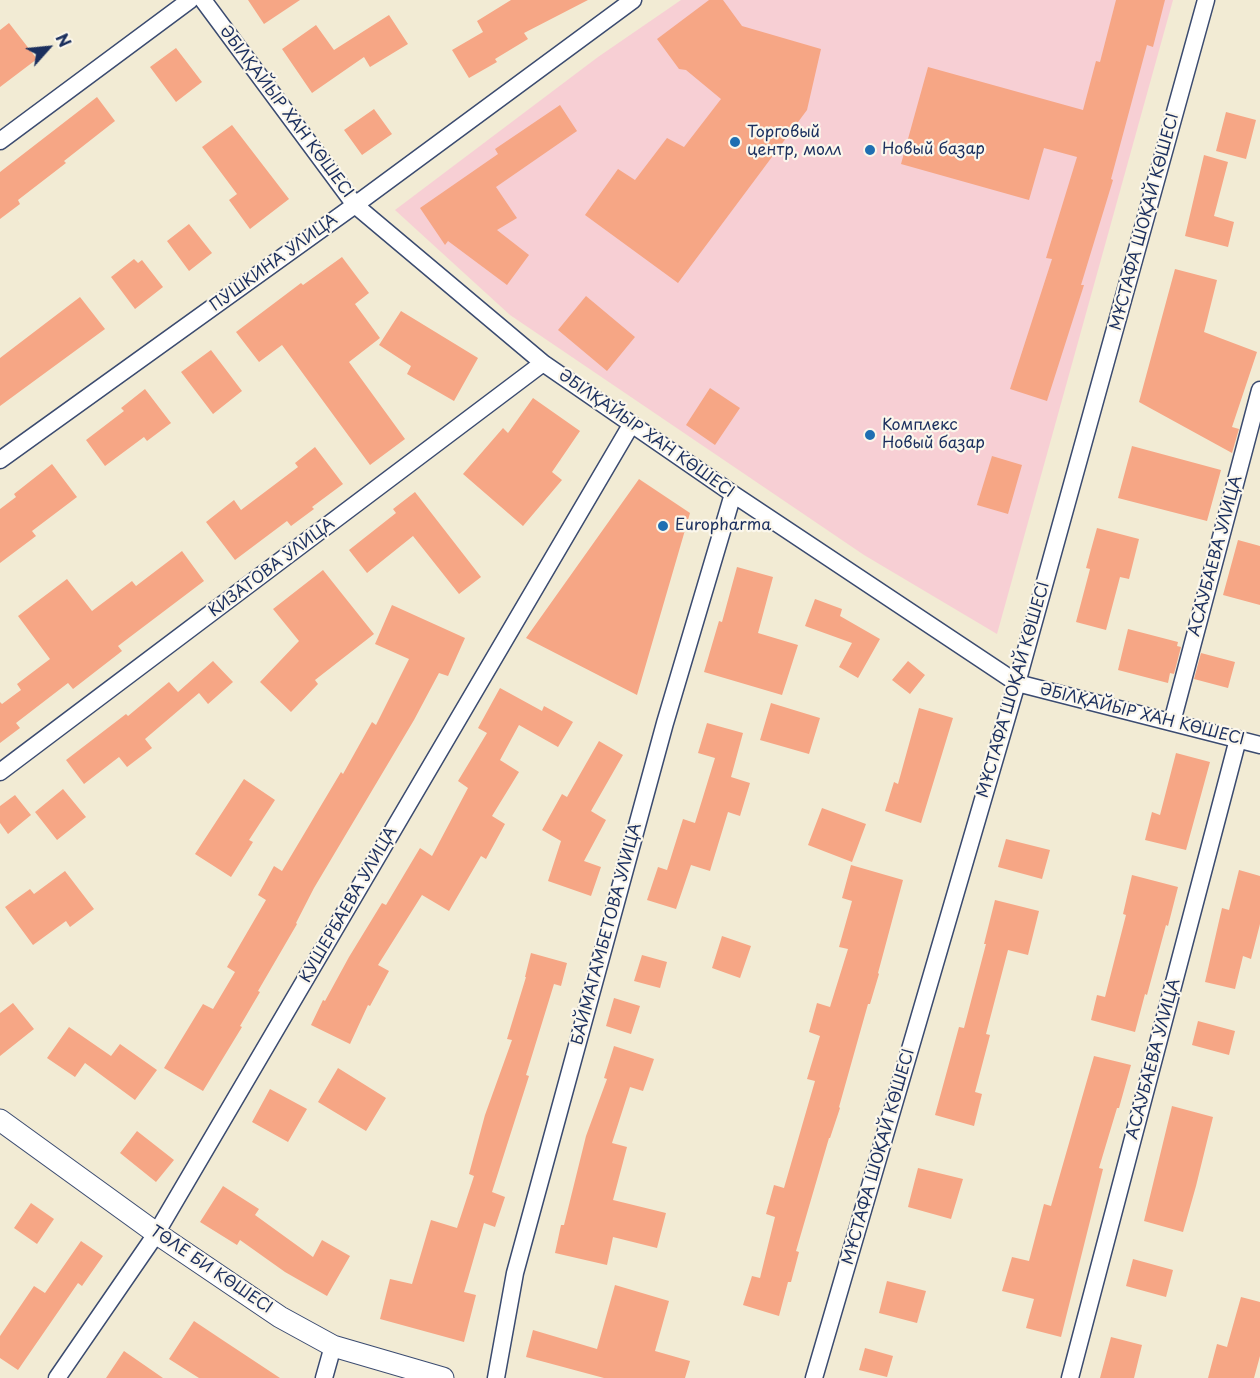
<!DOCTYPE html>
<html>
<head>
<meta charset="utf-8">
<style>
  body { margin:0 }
  #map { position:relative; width:1260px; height:1378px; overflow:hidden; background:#f2ebd4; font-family:"Playpen Sans",sans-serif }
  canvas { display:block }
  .north { position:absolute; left:18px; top:18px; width:60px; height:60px; -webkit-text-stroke:4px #fbf7ec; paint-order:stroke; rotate:63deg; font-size:16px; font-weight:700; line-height:24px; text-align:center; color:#1b2f5e }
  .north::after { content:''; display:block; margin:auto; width:21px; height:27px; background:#1b2f5e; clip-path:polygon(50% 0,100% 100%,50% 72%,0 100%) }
</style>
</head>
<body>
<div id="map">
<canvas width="1260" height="1378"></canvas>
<div class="north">N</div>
</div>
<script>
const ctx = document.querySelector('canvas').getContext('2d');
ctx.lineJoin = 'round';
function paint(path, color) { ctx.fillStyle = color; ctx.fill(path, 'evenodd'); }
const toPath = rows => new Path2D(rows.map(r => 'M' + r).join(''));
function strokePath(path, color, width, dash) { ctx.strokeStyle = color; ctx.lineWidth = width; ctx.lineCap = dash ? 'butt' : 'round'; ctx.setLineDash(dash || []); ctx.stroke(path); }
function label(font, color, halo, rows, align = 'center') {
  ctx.font = font + ' "Playpen Sans",sans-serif'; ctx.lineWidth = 4.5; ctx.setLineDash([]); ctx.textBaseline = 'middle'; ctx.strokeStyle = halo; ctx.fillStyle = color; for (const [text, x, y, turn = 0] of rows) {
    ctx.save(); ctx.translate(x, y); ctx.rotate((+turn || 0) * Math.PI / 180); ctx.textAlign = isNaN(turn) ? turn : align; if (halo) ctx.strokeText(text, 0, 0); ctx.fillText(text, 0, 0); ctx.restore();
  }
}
const built = toPath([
  [681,0,1173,0,997,634,864,555,510,315,395,210,598,57]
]);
const building = toPath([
  [248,0,300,0,264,24],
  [511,0,588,0,524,33,528,39,495,59,497,62,469,78,452,50,483,32,477,21],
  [709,0,723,0,742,26,821,49,807,110,678,283,585,215,618,169,635,180,667,138,684,147,721,99,686,70,679,69,657,39],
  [1116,0,1165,0,1153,47,1147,45,1111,179,1113,180,1081,285,1084,285,1047,401,1010,389,1052,259,1046,258,1077,157,1044,148,1029,200,901,164,928,67,1083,110,1096,61,1100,62],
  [389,15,408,44,370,67,364,57,312,93,282,49,316,25,334,50],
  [9,23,37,59,0,87,0,30],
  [176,48,202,82,176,102,150,67],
  [97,97,115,121,64,161,66,163,18,200,20,204,0,219,0,172],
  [560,105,577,131,496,187,517,218,497,230,529,255,507,285,448,241,445,245,420,208,498,154,495,149],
  [374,109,392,134,362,155,344,130],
  [1226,112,1256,120,1246,159,1216,151],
  [232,125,289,199,250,229,229,200,237,194,202,147],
  [1204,155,1228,162,1214,216,1234,222,1228,247,1185,236],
  [189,224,212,253,189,271,167,241],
  [342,257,369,293,355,304,380,338,349,362,405,439,370,465,282,345,259,362,236,332,301,283,303,285],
  [134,259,138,263,142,260,163,287,135,309,111,277],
  [1175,269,1217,280,1204,332,1257,352,1232,427,1239,429,1232,453,1139,402],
  [586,296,635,337,607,371,558,330],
  [80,297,105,329,0,406,0,358],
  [401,311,478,358,454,401,407,374,411,366,379,345],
  [211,350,242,391,213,414,181,372],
  [710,388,740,408,715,445,686,425],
  [145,389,171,423,147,441,144,437,105,466,86,440,124,411,121,408],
  [533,398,580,431,552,472,562,480,523,526,463,474,503,428,508,433],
  [1132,446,1221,470,1207,521,1118,498],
  [315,447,343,484,312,507,314,509,291,526,287,521,235,560,206,522,234,500,241,510,298,467,295,463],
  [992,456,1022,465,1008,514,977,505],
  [52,464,77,497,32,531,36,536,0,563,0,509,16,497,14,494],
  [639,479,690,513,637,695,526,638],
  [415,492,481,577,459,594,413,536,367,573,349,550,396,513,393,509],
  [1097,528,1139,539,1129,579,1120,577,1106,630,1076,622,1090,569,1086,568],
  [1238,540,1260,546,1260,605,1223,595],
  [182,551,204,581,118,646,122,651,73,689,68,683,16,723,20,728,0,743,0,702,2,704,21,690,17,684,50,659,18,616,67,579,92,611,132,581,136,586],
  [737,567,773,577,758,633,798,645,782,695,704,672,719,621,722,622],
  [323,570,374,634,315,680,318,684,291,712,260,682,299,641,273,609],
  [815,599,842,609,840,616,880,639,858,678,839,667,852,643,805,626],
  [392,605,465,638,448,676,439,673,414,720,314,888,296,923,297,924,258,991,260,992,240,1026,242,1027,203,1091,164,1068,203,1004,213,1009,235,972,227,967,266,900,258,895,274,866,282,871,341,772,343,774,372,722,376,725,409,659,375,644],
  [1128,629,1178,642,1177,646,1181,647,1174,674,1170,673,1168,683,1118,670],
  [1201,653,1235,662,1228,688,1194,679],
  [213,661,233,682,208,704,199,693,145,739,152,748,127,767,119,757,84,784,66,760,126,714,128,716,169,682,178,692],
  [908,661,925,675,910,694,892,680],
  [500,688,542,711,544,706,573,722,558,747,519,725,500,760,519,772,492,816,505,824,486,859,481,856,449,911,422,895,378,965,389,971,370,1006,368,1005,350,1044,311,1025,323,1000,325,1001,349,957,382,903,386,905,420,848,432,856,468,788,458,781,487,733,478,728],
  [771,703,820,718,809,754,760,740],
  [919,708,953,718,921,823,885,811,894,782,898,784],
  [707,723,743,733,731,777,750,783,740,816,728,812,710,871,691,865,676,909,647,900,658,867,667,870,683,819,695,823,715,758,698,753],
  [599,741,623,755,591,811,606,820,584,861,601,867,591,896,548,881,561,841,542,830,562,794,567,797],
  [1176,753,1210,762,1186,850,1145,840,1152,812,1160,815],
  [244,779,275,800,249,840,253,842,231,877,195,854],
  [63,789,86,817,57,840,35,812],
  [15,795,31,815,8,834,0,823,0,806],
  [822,808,866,824,852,862,808,845],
  [1006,839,1050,850,1042,879,998,867],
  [851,865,903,880,878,973,879,974,870,1004,868,1004,839,1107,840,1108,830,1138,829,1138,796,1251,799,1252,791,1282,788,1282,779,1316,743,1305,752,1276,760,1278,775,1217,766,1214,774,1185,784,1188,815,1081,807,1079,820,1036,809,1032,817,1003,830,1007,848,949,839,947,852,901,842,898],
  [1239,870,1260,876,1260,924,1251,959,1243,956,1235,989,1205,982,1222,908,1229,910],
  [65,871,94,909,70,927,66,921,33,945,5,907,30,889,34,894],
  [1132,875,1178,887,1168,926,1166,925,1147,995,1145,994,1135,1032,1091,1020,1097,995,1105,997,1126,915,1123,914],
  [995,900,1039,911,1028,955,1008,950,986,1034,990,1035,975,1092,982,1094,974,1126,935,1115,959,1027,964,1028,986,944,984,944],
  [722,936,751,946,740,978,712,968],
  [531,953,567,963,561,986,554,984,526,1075,529,1076,492,1192,505,1197,495,1227,484,1223,464,1292,476,1295,464,1342,380,1319,390,1279,412,1284,431,1220,457,1228,474,1176,469,1174,485,1115,512,1040,507,1039,526,977,525,977],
  [642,955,667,962,660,988,634,981],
  [614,998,640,1006,631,1034,606,1026],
  [13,1003,34,1029,0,1056,0,1013],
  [1198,1021,1235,1031,1229,1055,1192,1045],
  [69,1027,111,1056,120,1044,157,1070,135,1100,85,1063,75,1077,47,1058],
  [614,1046,654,1059,643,1091,630,1087,612,1143,627,1147,613,1200,666,1213,657,1248,613,1237,607,1265,555,1253,561,1225,564,1225,586,1136,607,1079,604,1078],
  [1094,1056,1131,1065,1119,1108,1117,1108,1099,1168,1103,1169,1061,1337,1026,1328,1034,1299,1002,1291,1012,1257,1029,1261,1044,1204,1051,1206],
  [338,1068,386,1098,366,1131,318,1102],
  [270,1089,307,1109,288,1142,252,1122],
  [1172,1106,1213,1117,1196,1186,1183,1232,1144,1221],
  [137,1131,174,1160,156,1182,120,1153],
  [918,1168,963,1179,951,1219,908,1207],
  [223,1186,259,1209,255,1215,313,1257,322,1240,350,1256,327,1296,285,1272,240,1240,237,1245,200,1222],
  [31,1203,54,1219,37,1244,14,1228],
  [81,1241,103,1256,82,1286,78,1283,18,1370,0,1358,0,1336,34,1286,45,1293],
  [1133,1259,1173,1270,1166,1297,1126,1286],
  [887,1281,926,1291,917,1323,879,1313],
  [615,1285,669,1301,655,1351,690,1361,685,1378,604,1378,526,1357,533,1330,597,1349],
  [1241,1297,1260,1302,1260,1356,1254,1378,1208,1378,1217,1344,1227,1347],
  [194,1321,224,1341,280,1378,199,1378,169,1359],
  [1111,1337,1142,1345,1134,1378,1100,1378],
  [865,1348,893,1356,887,1377,859,1370],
  [124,1351,163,1378,106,1378]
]);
const minor = toPath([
  [203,0,355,205,543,363,733,494,1017,683,1260,745],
  [0,141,190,0],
  [0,460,355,205,633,0],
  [1172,722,1260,390],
  [0,772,543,363],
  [57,1378,154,1237,631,425],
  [324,1378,333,1346],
  [496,1378,515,1273,665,723,733,494],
  [814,1378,1017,683,1206,0],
  [1070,1378,1238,739]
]);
const tertiary = toPath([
  [0,1120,156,1233,280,1317,333,1346,443,1378]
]);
const markers = [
  [735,142,6,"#1f6fb2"],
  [870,150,6,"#1f6fb2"],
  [870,435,6,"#1f6fb2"],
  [663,526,6,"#1f6fb2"]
];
const streetNames = [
  ["ӘБІЛҚАЙЫР ХАН КӨШЕСІ",286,112,53],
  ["МҰСТАФА ШОҚАЙ КӨШЕСІ",1145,222,-75],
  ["ПУШКИНА УЛИЦА",274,263,-36],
  ["ӘБІЛҚАЙЫР ХАН КӨШЕСІ",646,434,35],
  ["АСАУБАЕВА УЛИЦА",1216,556,-75],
  ["КИЗАТОВА УЛИЦА",272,568,-37],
  ["МҰСТАФА ШОҚАЙ КӨШЕСІ",1014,690,-74],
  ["ӘБІЛҚАЙЫР ХАН КӨШЕСІ",1142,715,14],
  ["КУШЕРБАЕВА УЛИЦА",349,905,-60],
  ["БАЙМАГАМБЕТОВА УЛИЦА",607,934,-75],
  ["АСАУБАЕВА УЛИЦА",1154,1059,-75],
  ["МҰСТАФА ШОҚАЙ КӨШЕСІ",879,1157,-74],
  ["ТӨЛЕ БИ КӨШЕСІ",211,1270,34]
];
const poiNames = [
  ["Торговый",747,133],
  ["центр, молл",747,151],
  ["Новый базар",882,150],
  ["Комплекс",882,426],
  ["Новый базар",882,444],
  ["Europharma",675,526]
];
paint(built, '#f7cfd4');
paint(building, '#f6a685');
strokePath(minor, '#3b4b70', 19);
strokePath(tertiary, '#3b4b70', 23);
strokePath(minor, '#fff', 16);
strokePath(tertiary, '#fff', 21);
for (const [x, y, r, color] of markers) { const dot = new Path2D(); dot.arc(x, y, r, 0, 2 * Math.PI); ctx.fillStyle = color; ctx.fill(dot); strokePath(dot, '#fbf7ec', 2); }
label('16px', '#1b2f5e', '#fbf7ec', streetNames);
label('16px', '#1b2f5e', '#fbf7ec', poiNames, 'left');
</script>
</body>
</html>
